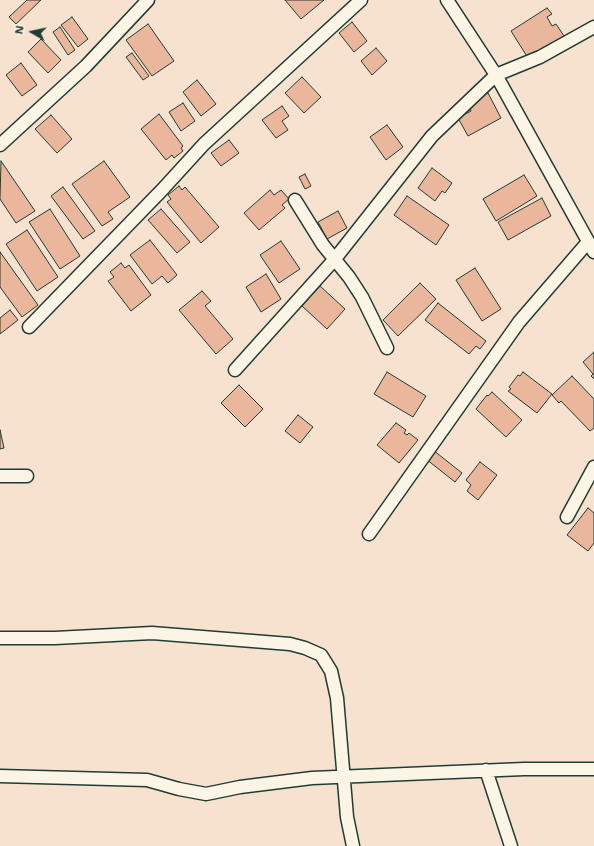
<!DOCTYPE html>
<html>
<head>
<meta charset="utf-8">
<style>
  body { margin:0 }
  #map { position:relative; width:594px; height:846px; overflow:hidden; background:#f7e2cf; font-family:"Shantell Sans",sans-serif }
  canvas { display:block }
  .north { position:absolute; left:12px; top:12px; width:40px; height:40px; -webkit-text-stroke:3px #fcf5e5; paint-order:stroke; rotate:279deg; font-size:11px; font-weight:700; line-height:16px; text-align:center; color:#1f3d34 }
  .north::after { content:''; display:block; margin:auto; width:14px; height:18px; background:#1f3d34; clip-path:polygon(50% 0,100% 100%,50% 72%,0 100%) }
</style>
</head>
<body>
<div id="map">
<canvas width="594" height="846"></canvas>
<div class="north">N</div>
</div>
<script>
const ctx = document.querySelector('canvas').getContext('2d');
ctx.lineJoin = 'round';
function paint(path, color) { ctx.fillStyle = color; ctx.fill(path, 'evenodd'); }
const toPath = rows => new Path2D(rows.map(r => 'M' + r).join(''));
function strokePath(path, color, width, dash) { ctx.strokeStyle = color; ctx.lineWidth = width; ctx.lineCap = dash ? 'butt' : 'round'; ctx.setLineDash(dash || []); ctx.stroke(path); }
const building = toPath([
  [27,0,41,0,16,24,9,17,27,0],
  [285,0,324,0,301,19,285,0],
  [547,8,552,14,547,17,552,26,556,24,564,36,528,58,511,31,547,8],
  [72,17,88,39,78,47,61,25,72,17],
  [352,22,367,41,354,52,339,33,352,22],
  [148,24,174,61,152,76,126,40,148,24],
  [60,27,75,50,68,55,53,32,60,27],
  [41,39,61,60,48,73,28,52,41,39],
  [376,48,387,61,372,75,361,61,376,48],
  [132,53,149,76,143,80,126,57,132,53],
  [21,63,37,85,22,96,6,75,21,63],
  [302,77,321,97,304,113,285,93,302,77],
  [197,80,216,104,201,116,183,92,197,80],
  [488,93,501,118,468,136,458,118,471,111,468,104,488,93],
  [183,103,195,121,181,131,169,112,183,103],
  [282,106,289,116,282,121,288,130,276,138,262,120,282,106],
  [159,114,183,146,181,148,183,151,174,158,172,155,166,160,141,129,159,114],
  [51,115,72,139,57,153,35,129,51,115],
  [387,125,403,147,386,160,370,137,387,125],
  [229,140,239,153,221,166,211,153,229,140],
  [1,161,35,211,16,223,0,199,1,161],
  [104,161,130,197,108,212,113,219,102,226,72,184,104,161],
  [432,168,452,183,445,193,442,191,435,201,418,188,432,168],
  [305,174,311,186,305,189,299,177,305,174],
  [524,175,537,196,496,221,483,199,524,175],
  [179,186,182,190,185,187,219,227,201,243,167,202,171,199,168,195,179,186],
  [63,187,95,231,83,239,51,196,63,187],
  [270,190,274,195,281,190,289,199,282,205,285,208,259,230,244,213,270,190],
  [407,196,449,225,436,245,394,215,407,196],
  [542,198,551,216,508,240,498,222,542,198],
  [50,209,80,256,60,269,29,222,50,209],
  [161,209,190,242,177,253,148,220,161,209],
  [338,211,347,228,327,239,318,222,338,211],
  [27,230,58,277,37,291,6,244,27,230],
  [150,240,177,275,168,283,162,276,152,284,130,255,150,240],
  [281,241,300,269,279,283,260,255,281,241],
  [0,252,38,305,22,317,0,287,0,252],
  [121,263,125,268,129,265,151,295,131,311,108,281,114,277,110,272,121,263],
  [475,268,501,309,482,321,456,280,475,268],
  [266,274,281,299,261,312,246,287,266,274],
  [420,283,436,299,398,336,383,320,420,283],
  [320,286,345,309,327,329,302,306,320,286],
  [202,291,211,301,205,306,233,339,216,354,179,310,202,291],
  [438,303,486,341,480,349,476,346,469,354,425,320,438,303],
  [10,310,18,320,0,334,0,318,10,310],
  [594,352,594,379,591,376,593,374,583,362,594,352],
  [387,372,426,396,413,417,374,394,387,372],
  [523,372,552,394,537,413,508,391,511,389,509,387,518,375,520,376,523,372],
  [572,376,594,399,594,428,590,431,561,401,559,403,552,395,572,376],
  [239,385,263,409,245,427,221,403,239,385],
  [492,392,522,420,506,437,476,409,487,395,488,396,492,392],
  [298,415,313,427,300,443,285,431,298,415],
  [396,423,406,430,404,433,407,435,409,433,418,440,399,463,377,445,396,423],
  [0,430,4,448,0,449,0,430],
  [433,450,462,473,455,482,426,459,433,450],
  [480,462,497,475,478,500,467,491,471,485,466,480,480,462],
  [588,508,594,513,594,543,588,551,567,535,588,508]
]);
const minor = toPath([
  [447,0,496,75,594,252],
  [0,145,86,66,148,0],
  [295,200,323,245,349,277,362,297,387,348],
  [29,327,162,190,204,144,361,0],
  [235,370,334,260,432,136,496,75,540,57,594,27],
  [0,476,27,476],
  [567,517,594,467],
  [369,534,519,322,588,242],
  [0,638,55,638,152,633,290,644,305,648,321,655,331,671,337,698,347,817,353,846],
  [486,770,511,846],
  [0,776,147,780,179,789,206,794,240,787,312,778,524,769,594,769]
]);
paint(building, '#eab79c');
strokePath(building, '#1f3d34', 1);
strokePath(minor, '#1f3d34', 15);
strokePath(minor, '#fcf5e5', 12);
</script>
</body>
</html>
